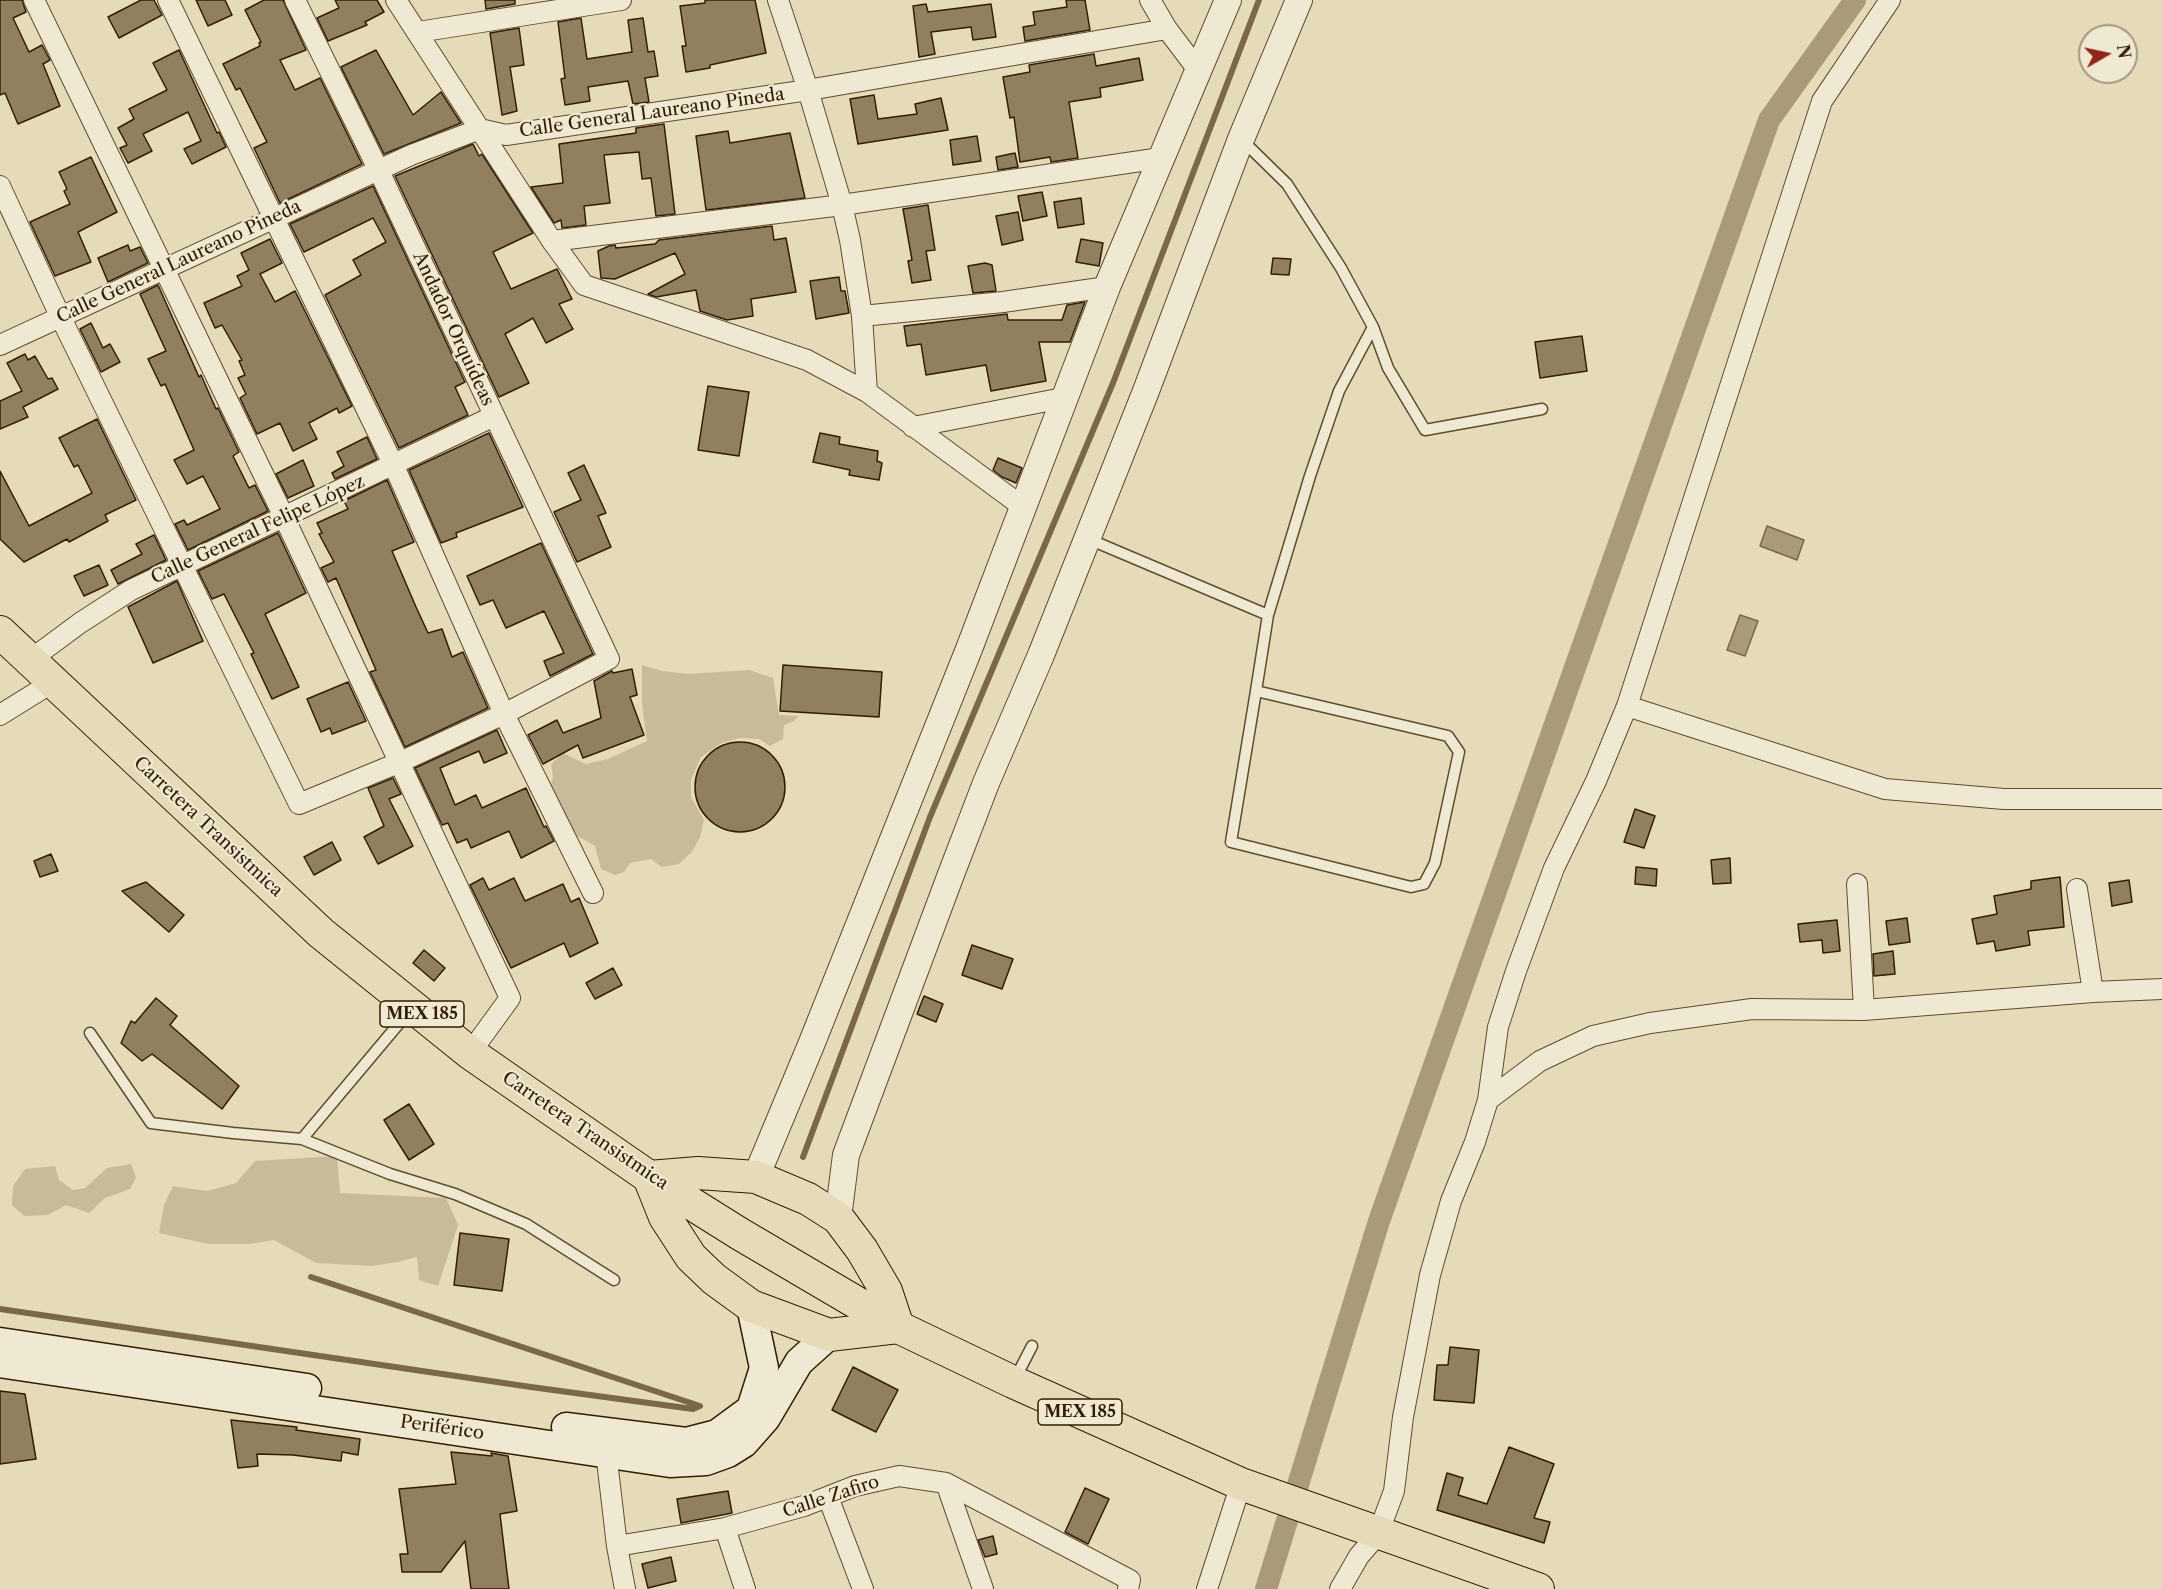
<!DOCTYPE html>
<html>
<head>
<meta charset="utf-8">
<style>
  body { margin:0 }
  #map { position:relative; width:2162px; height:1589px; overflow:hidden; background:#e6dbb9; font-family:"Libre Caslon Text",serif }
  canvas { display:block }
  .north { position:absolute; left:2078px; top:24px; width:60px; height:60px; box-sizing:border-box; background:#efe8d2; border:2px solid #a4977e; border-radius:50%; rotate:81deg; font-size:16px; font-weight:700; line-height:24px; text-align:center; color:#331d00 }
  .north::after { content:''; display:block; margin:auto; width:21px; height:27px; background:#8f2418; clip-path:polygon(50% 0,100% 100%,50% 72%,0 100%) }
</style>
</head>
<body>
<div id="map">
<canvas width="2162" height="1589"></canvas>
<div class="north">N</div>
</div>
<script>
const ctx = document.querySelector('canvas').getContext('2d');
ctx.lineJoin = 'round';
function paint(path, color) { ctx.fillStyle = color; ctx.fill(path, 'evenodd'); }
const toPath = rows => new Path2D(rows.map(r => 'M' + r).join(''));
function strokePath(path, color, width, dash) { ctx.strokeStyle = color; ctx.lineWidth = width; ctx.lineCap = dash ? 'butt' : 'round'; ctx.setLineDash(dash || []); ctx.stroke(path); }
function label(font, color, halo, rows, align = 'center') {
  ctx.font = font + ' "Libre Caslon Text",serif'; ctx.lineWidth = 4.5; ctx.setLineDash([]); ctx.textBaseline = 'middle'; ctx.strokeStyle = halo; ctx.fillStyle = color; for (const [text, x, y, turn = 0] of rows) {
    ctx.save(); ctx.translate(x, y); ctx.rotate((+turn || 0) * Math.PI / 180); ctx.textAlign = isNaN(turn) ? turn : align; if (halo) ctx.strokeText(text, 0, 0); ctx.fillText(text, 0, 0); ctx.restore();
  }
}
const green = toPath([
  [642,665,662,671,688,674,749,670,773,678,779,715,799,716,794,721,784,725,783,739,770,746,759,739,740,738,722,743,701,757,691,780,691,797,704,820,700,837,692,852,679,864,662,867,651,859,630,863,624,872,615,875,601,869,595,846,574,834,550,789,553,777,551,764,563,753,586,764,608,759,647,741,642,704],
  [337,1156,340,1193,446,1198,458,1225,438,1286,419,1280,417,1257,398,1262,372,1266,316,1263,274,1240,249,1244,208,1244,159,1233,164,1205,173,1186,207,1191,236,1183,255,1161],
  [131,1164,136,1178,130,1189,105,1198,89,1213,66,1205,48,1215,24,1216,12,1205,13,1186,25,1169,55,1166,59,1180,73,1190,85,1188,107,1168]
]);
const water = toPath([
  [1767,526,1804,540,1797,560,1760,546,1767,526],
  [1740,615,1758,621,1745,656,1727,650,1740,615]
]);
const stream = toPath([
  [803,1157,930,817,1113,383,1259,0],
  [0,1309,531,1387,693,1409,700,1406,311,1277]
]);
const canal = toPath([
  [1266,1589,1379,1221,1769,120,1855,0]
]);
const building = toPath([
  [0,0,22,0,26,12,13,18,29,52,42,45,50,60,43,64,60,106,18,124,5,93,0,95,0,0],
  [141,0,154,0,162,15,119,38,108,17,141,0],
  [196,0,225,0,232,15,208,26,196,0],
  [264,0,283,0,306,50,280,60,295,90,320,78,362,164,280,203,254,148,267,142,240,88,236,90,223,64,260,46,259,43,261,42,245,10,264,0],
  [335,0,377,0,384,12,365,22,367,25,328,41,317,18,339,8,335,0],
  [485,0,515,0,515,4,486,9,485,0],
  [705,0,755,0,766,53,710,65,710,68,686,72,682,46,686,46,680,6,705,3,705,0],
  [1066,0,1085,0,1090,30,1025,41,1023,27,1035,25,1033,12,1067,7,1066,0],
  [926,4,928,12,991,4,996,37,973,40,971,27,931,32,935,54,919,57,913,6,926,4],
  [581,18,587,59,632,52,628,20,643,18,648,52,654,51,658,76,645,78,649,102,633,104,628,81,588,87,590,101,565,105,561,79,565,78,558,22,581,18],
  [519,28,524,65,510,67,517,111,502,115,490,33,519,28],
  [179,50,217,133,219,132,226,147,192,164,184,149,201,141,188,112,143,134,152,151,128,163,120,148,127,145,118,128,134,119,129,109,167,90,153,63,179,50],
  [376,50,413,115,441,92,461,123,384,154,341,67,376,50],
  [1094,54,1096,66,1139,58,1143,80,1100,88,1101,97,1069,102,1078,158,1051,162,1050,157,1020,162,1014,117,1010,118,1003,77,1030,72,1029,65,1094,54],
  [874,95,878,119,917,114,915,104,941,98,948,130,858,144,850,99,874,95],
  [664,124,675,214,656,216,651,178,642,179,639,152,604,155,610,203,584,206,586,225,562,228,561,220,554,223,531,187,563,183,559,144,636,133,636,128,664,124],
  [728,131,730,143,790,133,805,198,706,210,696,136,728,131],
  [977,136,981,161,953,165,950,140,977,136],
  [473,144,479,156,482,154,533,233,493,252,511,289,557,269,572,299,559,304,573,329,546,343,533,318,505,334,529,383,499,397,395,176,473,144],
  [1015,153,1018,167,998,170,996,157,1015,153],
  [91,157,117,212,78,232,91,262,55,276,30,222,70,204,64,191,67,189,59,172,91,157],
  [373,186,465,382,455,387,468,415,399,448,325,295,361,275,353,260,386,242,373,218,304,252,290,224,373,186],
  [1042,192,1047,216,1023,221,1018,196,1042,192],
  [1081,198,1084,224,1058,228,1054,202,1081,198],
  [928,205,935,250,926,251,931,280,912,283,908,261,912,260,903,209,928,205],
  [1018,212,1023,240,1002,245,996,216,1018,212],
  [772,226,774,240,786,238,796,292,751,299,753,316,727,320,700,311,696,290,656,297,648,294,685,274,675,253,615,279,601,278,598,251,609,246,615,245,616,248,655,244,659,240,772,226],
  [270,239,282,263,260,274,275,302,295,291,352,406,339,413,337,408,309,423,317,439,293,451,280,423,257,434,240,398,246,394,238,378,245,375,239,361,242,360,222,325,215,328,204,303,242,286,237,276,249,270,241,253,270,239],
  [1081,239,1103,243,1099,266,1076,262,1081,239],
  [128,245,130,251,140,247,148,263,108,282,98,258,128,245],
  [1273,258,1291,259,1289,275,1271,274,1273,258],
  [985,263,992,265,996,291,973,293,968,266,985,263],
  [839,277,841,291,845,291,849,313,816,319,810,281,839,277],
  [158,285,199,377,201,375,216,409,218,408,239,452,233,456,249,488,255,485,268,511,188,550,175,524,184,520,187,525,220,509,203,476,187,484,174,460,194,450,165,384,161,386,148,359,166,351,140,294,158,285],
  [1085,302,1070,342,1039,342,1046,381,991,391,986,365,926,375,921,344,907,346,904,326,1007,314,1008,320,1062,320,1067,305,1085,302],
  [91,323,103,348,110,344,120,362,101,372,80,329,91,323],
  [1582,336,1587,371,1540,378,1535,342,1582,336],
  [25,354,28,360,35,356,48,379,52,378,58,389,23,407,28,417,0,429,0,401,22,391,7,363,25,354],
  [708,386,749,392,739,456,698,450,708,386],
  [97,419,136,500,105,515,108,521,69,542,67,539,24,562,0,539,0,471,29,526,92,493,78,465,74,467,59,438,97,419],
  [489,433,523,507,456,533,457,537,441,543,409,470,489,433],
  [820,433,840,437,839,444,878,451,877,461,882,463,879,480,849,475,850,470,813,462,820,433],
  [367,437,377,459,335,479,332,473,344,466,337,452,367,437],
  [998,458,1022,468,1016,483,1002,477,993,470,998,458],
  [303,460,314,486,288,498,276,474,303,460],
  [584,465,606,513,598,516,611,547,577,562,554,512,581,500,568,473,584,465],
  [387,480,414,542,392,551,416,607,428,633,442,629,452,657,463,652,488,708,405,747,370,672,376,670,336,578,328,582,321,568,334,562,319,534,322,533,317,523,348,509,344,501,387,480],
  [278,533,306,593,265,614,299,687,272,699,251,654,254,653,224,594,212,599,198,571,278,533],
  [154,535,166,560,118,584,111,570,142,554,136,544,154,535],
  [541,543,593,654,550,676,544,661,564,653,544,611,506,628,493,600,480,605,467,576,541,543],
  [99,565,108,585,84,596,74,576,99,565],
  [177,581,203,641,153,663,128,607,177,581],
  [783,665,882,672,879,717,780,711,783,665],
  [632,669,637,695,630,697,644,735,583,758,578,745,543,764,528,735,557,720,563,733,601,718,594,681,612,671,613,673,632,669],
  [348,682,366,721,332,734,330,728,321,732,307,699,348,682],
  [497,730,507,753,484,763,479,751,440,768,455,805,476,795,482,808,526,788,544,827,546,826,554,841,521,858,509,831,471,848,467,839,457,843,448,823,442,825,415,768,497,730],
  '695 787a45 45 0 1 1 90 0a45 45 0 1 1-90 0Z',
  [393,778,401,794,389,799,413,846,378,864,364,837,384,826,368,788,393,778],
  [1635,809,1655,816,1644,848,1624,842,1635,809],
  [332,842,341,860,314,875,304,857,332,842],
  [51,854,58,871,40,877,34,861,51,854],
  [1730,858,1731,883,1713,884,1711,860,1730,858],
  [1636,867,1657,869,1656,886,1635,884,1636,867],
  [2060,877,2064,927,2028,931,2030,945,1996,951,1994,941,1977,944,1972,919,1997,914,1994,896,2031,889,2031,881,2060,877],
  [483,878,489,890,514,878,525,901,563,884,571,902,579,898,598,943,570,957,564,943,511,968,470,885,483,878],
  [2129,880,2132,902,2112,906,2109,883,2129,880],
  [146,882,184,915,169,932,122,891,146,882],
  [1907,918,1910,942,1889,945,1886,921,1907,918],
  [1837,920,1840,951,1823,953,1822,940,1800,942,1798,924,1837,920],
  [972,945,1013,959,1002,989,962,975,972,945],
  [424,950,445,968,434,981,413,963,424,950],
  [1893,951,1895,974,1874,976,1873,954,1893,951],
  [613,968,622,985,595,999,586,983,613,968],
  [924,996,943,1004,936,1022,917,1014,924,996],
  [156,998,177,1016,170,1025,239,1086,222,1109,152,1054,142,1061,121,1043,131,1021,135,1023,156,998],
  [409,1104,434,1144,409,1160,384,1120,409,1104],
  [460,1233,509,1239,502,1291,454,1285,460,1233],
  [1450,1347,1479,1350,1474,1403,1434,1400,1437,1365,1448,1365,1450,1347],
  [853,1367,898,1390,876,1432,832,1410,853,1367],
  [0,1391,25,1394,36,1459,0,1464,0,1391],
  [231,1420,297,1427,296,1430,360,1439,358,1455,342,1452,341,1461,293,1455,257,1454,258,1466,238,1468,231,1420],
  [1509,1447,1554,1464,1534,1518,1550,1522,1544,1543,1437,1510,1447,1473,1463,1478,1458,1495,1487,1504,1509,1447],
  [451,1452,492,1456,491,1453,508,1456,517,1511,500,1514,509,1589,471,1589,465,1541,441,1572,402,1572,400,1554,408,1554,399,1489,456,1484,451,1452],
  [1085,1488,1109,1499,1088,1544,1065,1532,1085,1488],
  [728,1491,732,1513,681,1523,677,1499,728,1491],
  [993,1536,997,1554,985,1557,978,1540,993,1536],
  [671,1557,676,1581,648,1588,642,1564,671,1557]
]);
const service = toPath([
  [1241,139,1287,184,1341,268,1373,327,1388,368,1425,430,1542,409],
  [1086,538,1268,615],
  [1256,691,1448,736,1459,752,1435,863,1424,884,1411,887,1231,842,1256,691,1268,615,1310,476,1339,391,1373,327],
  [90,1033,151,1123,233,1133,302,1139,412,1008],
  [302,1139,390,1174,455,1194,526,1224,614,1280],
  [1015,1379,1032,1346]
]);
const minor = toPath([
  [34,0,284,517,510,998,470,1053],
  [168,0,394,466,504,714,593,893],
  [396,0,552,241,584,285,807,360,867,392,1023,507],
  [778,0,808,90,842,205,850,240,862,316,867,392],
  [1150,0,1167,29,1198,70],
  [418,32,621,0],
  [0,186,60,316,299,804,398,763,504,714,609,659,379,171,295,0],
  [552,241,842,205,1161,158],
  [862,316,1003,302,1107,287],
  [0,345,411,155,480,129,506,135,808,90,1167,29],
  [913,427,1063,398],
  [30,660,80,623,131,590,494,416],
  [1627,706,1885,789,2004,799,2162,799],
  [0,715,53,682],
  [1857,884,1864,1010],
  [2077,889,2093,992],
  [1488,1100,1540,1061,1593,1036,1650,1023,1752,1009,1864,1010,2093,992,2162,989],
  [606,1452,617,1546,625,1589],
  [946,1483,983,1589],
  [828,1497,863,1589],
  [725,1528,745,1589],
  [617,1546,725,1528,804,1506,855,1486,899,1476,946,1483,1130,1580,1128,1589],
  [1207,1589,1241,1484],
  [1340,1589,1359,1556,1378,1534,1394,1491,1403,1417,1430,1275,1451,1201,1475,1142,1488,1100,1498,1027,1516,971,1554,868,1596,781,1627,706,1822,101,1890,0]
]);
const tertiary = toPath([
  [756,1177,811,1045,969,649,1107,287,1228,0],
  [838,1218,846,1155,950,877,986,783,1041,655,1146,391,1241,139,1299,0]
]);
const secondary = toPath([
  [0,1342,307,1388],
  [0,1363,670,1463,706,1461,728,1453,744,1443,766,1418,799,1362,829,1335],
  [566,1427,686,1442,717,1434,751,1409,764,1368,751,1306]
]);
const primary = toPath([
  [0,632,321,933,470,1053,649,1177,740,1234,898,1327,1013,1382,1241,1484,1538,1589],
  [698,1173,756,1177,808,1199,838,1218,862,1250,886,1291,898,1327,829,1335,751,1306,714,1279,691,1257,665,1217,649,1177,698,1173]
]);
const shields = [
  [422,1014,84],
  [1080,1412,84]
];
const shieldNames = [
  ["MEX 185",422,1014],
  ["MEX 185",1080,1412]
];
const streetNames = [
  ["Calle General Laureano Pineda",652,113,-8],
  ["Calle General Laureano Pineda",179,262,-25],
  ["Andador Orquídeas",453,329,65],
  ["Calle General Felipe López",258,530,-25],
  ["Carretera Transistmica",208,827,43],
  ["Carretera Transistmica",585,1131,34],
  ["Periférico",442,1428,8],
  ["Calle Zafiro",831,1497,-18]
];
paint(green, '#c8bb9a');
paint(water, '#a99a7a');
strokePath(water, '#7a6849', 1.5);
strokePath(stream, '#7a6849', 6);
strokePath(canal, '#a99a7a', 22);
paint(building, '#908060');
strokePath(building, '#331d00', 1.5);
strokePath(service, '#604c2e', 13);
strokePath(minor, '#604c2e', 22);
strokePath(tertiary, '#604c2e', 28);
strokePath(secondary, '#331d00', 31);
strokePath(primary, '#331d00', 34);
strokePath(service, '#efe8d2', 10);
strokePath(minor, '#efe8d2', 20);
strokePath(tertiary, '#efe8d2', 26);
strokePath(secondary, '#efe8d2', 28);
strokePath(primary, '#e6dbb9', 32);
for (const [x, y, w] of shields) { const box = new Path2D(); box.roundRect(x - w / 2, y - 13, w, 26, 4.5); ctx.fillStyle = '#efe8d2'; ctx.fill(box); strokePath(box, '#331d00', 1.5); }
label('bold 16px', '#331d00', null, shieldNames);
label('18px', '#331d00', '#efe8d2', streetNames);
</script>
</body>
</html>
